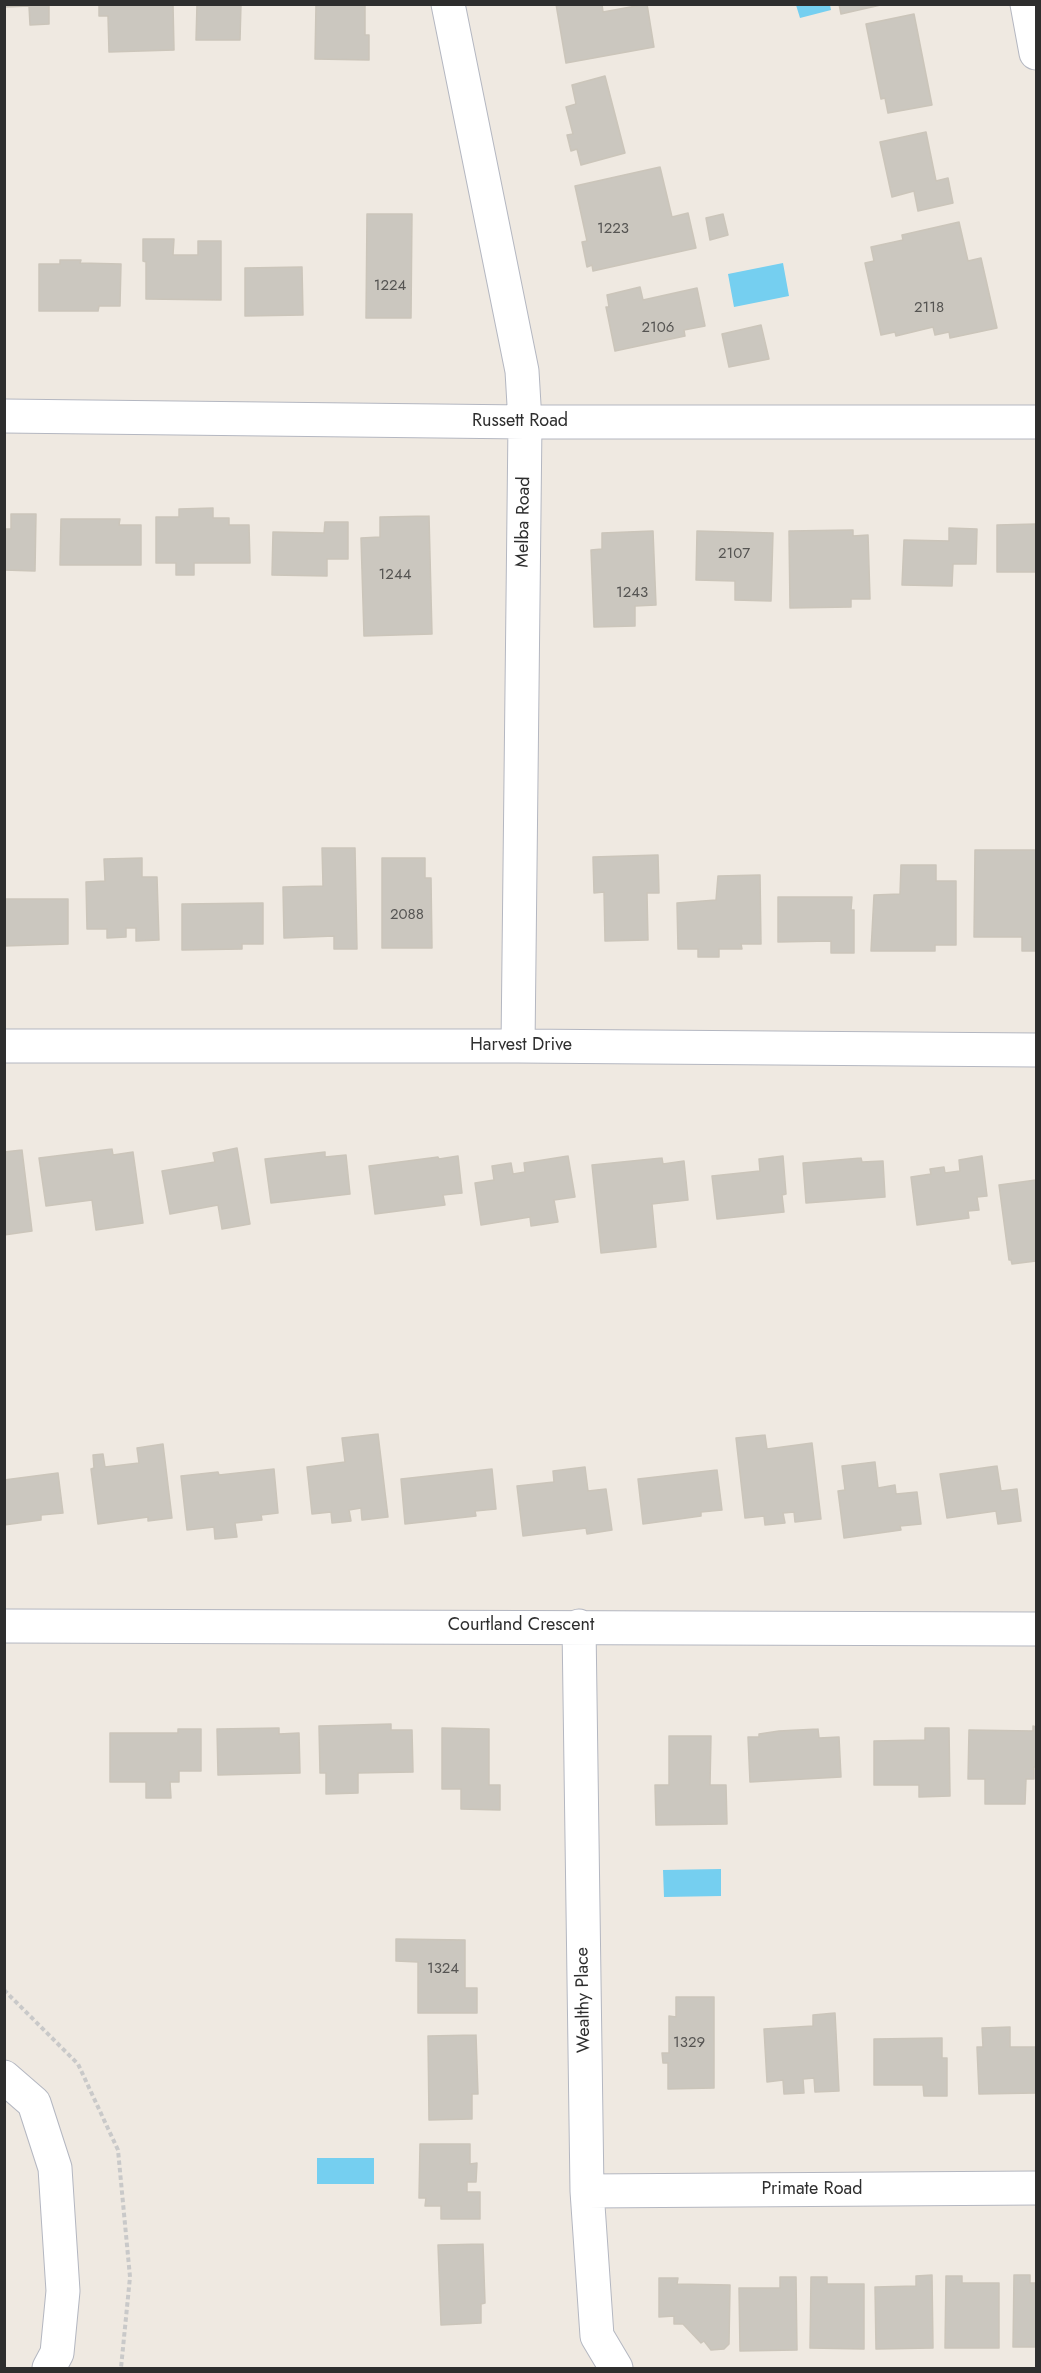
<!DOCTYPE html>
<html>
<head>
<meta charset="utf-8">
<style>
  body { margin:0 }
  #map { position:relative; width:1041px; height:2373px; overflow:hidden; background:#efe9e1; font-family:Jost,sans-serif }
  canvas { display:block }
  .frame { position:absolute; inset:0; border:6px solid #2e2e2e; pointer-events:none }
</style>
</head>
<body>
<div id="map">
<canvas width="1041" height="2373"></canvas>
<div class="frame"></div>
</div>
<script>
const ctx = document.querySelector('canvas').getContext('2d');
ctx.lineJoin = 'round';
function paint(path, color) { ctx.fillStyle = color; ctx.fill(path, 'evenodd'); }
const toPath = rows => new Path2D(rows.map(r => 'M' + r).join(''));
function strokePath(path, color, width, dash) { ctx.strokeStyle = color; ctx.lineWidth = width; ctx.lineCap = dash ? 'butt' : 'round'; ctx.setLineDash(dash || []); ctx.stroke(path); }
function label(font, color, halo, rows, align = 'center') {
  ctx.font = font + ' Jost,sans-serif'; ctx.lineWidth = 6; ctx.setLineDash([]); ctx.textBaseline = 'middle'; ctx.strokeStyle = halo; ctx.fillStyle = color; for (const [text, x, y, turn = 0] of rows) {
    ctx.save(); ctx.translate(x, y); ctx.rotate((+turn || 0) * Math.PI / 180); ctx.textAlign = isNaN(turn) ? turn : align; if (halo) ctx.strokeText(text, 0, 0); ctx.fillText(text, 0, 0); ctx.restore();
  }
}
const water = toPath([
  [796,5,830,5,831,10,800,18],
  [783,263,789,296,734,307,728,274],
  [721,1869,721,1896,664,1897,663,1870],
  [317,2158,374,2158,374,2184,317,2184]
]);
const building = toPath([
  [4,4,49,4,49,24,30,25,29,6,4,7,4,4],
  [99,4,173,4,174,50,109,52,108,16,99,16,99,4],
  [197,4,241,4,240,40,196,40,197,4],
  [316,4,365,4,365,35,369,35,369,60,315,59,316,4],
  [556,4,602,4,603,12,647,4,654,47,566,63,556,4],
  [839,4,885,4,841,14,839,4],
  [914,14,932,105,888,113,885,98,881,99,866,24,914,14],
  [605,76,625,153,581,165,577,149,571,151,567,135,573,134,566,107,576,104,572,85,605,76],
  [926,132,936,181,948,178,953,203,918,211,914,191,892,197,880,142,926,132],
  [660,167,672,217,688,213,696,248,593,271,592,265,587,267,582,242,587,241,575,186,660,167],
  [367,214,412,214,411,318,366,318,367,214],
  [723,214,728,235,710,240,706,218,723,214],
  [959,222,968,261,981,258,997,328,950,338,949,332,935,335,933,327,896,336,895,332,881,335,865,263,874,261,871,247,903,240,902,235,959,222],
  [143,239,174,239,173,255,198,255,198,241,221,241,221,300,146,299,146,262,143,261,143,239],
  [60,260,81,260,80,263,121,264,120,306,99,306,98,311,39,311,39,264,60,264,60,260],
  [302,267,303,315,245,316,245,268,302,267],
  [640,287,643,300,697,288,705,326,684,330,685,336,615,351,606,307,609,307,607,295,640,287],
  [761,325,769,359,729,367,722,334,761,325],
  [213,508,213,518,229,518,229,525,249,525,250,563,194,563,194,575,176,575,176,563,156,563,156,517,179,517,179,509,213,508],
  [11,514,36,514,35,571,4,570,4,529,11,529,11,514],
  [429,516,432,634,364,636,361,538,380,537,380,517,429,516],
  [61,519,120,519,119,525,141,525,141,565,60,565,61,519],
  [325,522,348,522,348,559,327,559,327,576,272,575,273,532,324,533,325,522],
  [1036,524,1036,572,997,572,997,525,1036,524],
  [949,528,977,529,976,564,953,564,952,586,902,585,904,540,949,541,949,528],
  [853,530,853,536,868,535,870,599,851,599,851,607,790,608,789,531,853,530],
  [653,531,656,605,635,606,635,626,594,627,591,550,602,549,602,533,653,531],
  [697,531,773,533,771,601,735,600,735,581,696,580,697,531],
  [322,848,355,848,357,949,334,949,334,936,284,938,283,887,323,886,322,848],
  [975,850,1036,850,1036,951,1022,951,1022,937,974,937,975,850],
  [658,855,659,893,647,893,648,940,605,941,604,892,594,893,593,857,658,855],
  [142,858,142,877,157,877,159,940,136,941,136,928,126,928,126,937,107,938,107,929,87,929,86,882,105,881,104,859,142,858],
  [382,858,425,858,425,878,431,878,432,948,382,948,382,858],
  [901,865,936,865,936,881,956,881,956,945,935,945,935,951,871,951,874,895,900,894,901,865],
  [760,875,761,944,741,944,742,949,719,949,719,957,698,957,698,949,678,949,677,903,716,900,718,876,760,875],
  [778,897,852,897,851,910,854,910,854,953,831,953,831,941,778,942,778,897],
  [4,899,68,899,68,944,4,946,4,899],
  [263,903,263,944,242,944,242,949,182,950,182,904,263,903],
  [237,1148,250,1224,222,1229,218,1205,170,1214,162,1171,215,1162,213,1153,237,1148],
  [112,1149,113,1155,133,1152,143,1223,96,1230,92,1200,46,1206,39,1158,112,1149],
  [22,1150,32,1231,4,1235,4,1152,22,1150],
  [325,1152,325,1157,346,1155,350,1194,271,1203,265,1159,325,1152],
  [458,1156,462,1193,443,1195,445,1205,375,1214,369,1166,438,1157,439,1159,458,1156],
  [568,1156,575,1197,554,1200,558,1222,531,1226,530,1217,481,1225,475,1183,494,1180,492,1166,511,1163,513,1174,525,1172,524,1163,568,1156],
  [783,1156,786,1194,782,1195,784,1212,717,1219,712,1176,760,1171,759,1159,783,1156],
  [982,1156,987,1196,977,1197,979,1210,968,1211,969,1218,917,1225,911,1177,931,1174,930,1169,944,1167,945,1173,960,1171,959,1160,982,1156],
  [662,1158,663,1164,684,1161,688,1200,652,1204,656,1247,601,1253,592,1165,662,1158],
  [861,1158,862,1162,883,1161,885,1197,806,1203,803,1163,861,1158],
  [1036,1180,1036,1261,1012,1264,1011,1260,1009,1260,999,1185,1036,1180],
  [378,1434,388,1517,362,1520,361,1508,349,1510,351,1521,332,1523,331,1512,312,1514,307,1467,345,1462,342,1438,378,1434],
  [765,1435,767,1449,812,1443,821,1519,795,1522,794,1512,783,1513,785,1523,765,1525,764,1516,745,1518,736,1438,765,1435],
  [163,1444,172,1518,148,1521,148,1517,98,1524,91,1469,94,1468,93,1455,103,1454,105,1467,139,1463,137,1448,163,1444],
  [875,1462,878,1488,895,1485,896,1494,917,1492,921,1524,900,1526,901,1530,844,1538,838,1491,845,1490,842,1466,875,1462],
  [997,1466,1001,1491,1017,1489,1021,1521,998,1524,996,1511,947,1518,940,1474,997,1466],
  [585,1467,588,1491,606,1489,612,1530,587,1534,586,1528,523,1536,517,1486,554,1482,553,1471,585,1467],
  [274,1469,278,1513,261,1515,262,1520,235,1523,237,1537,215,1539,214,1527,187,1530,181,1476,218,1472,219,1475,274,1469],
  [492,1469,496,1509,475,1511,476,1516,405,1524,401,1479,492,1469],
  [717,1470,722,1510,701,1512,701,1516,643,1524,638,1479,717,1470],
  [58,1473,63,1513,41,1515,41,1520,4,1525,4,1480,58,1473],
  [391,1724,391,1730,412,1730,413,1772,358,1773,358,1793,326,1794,326,1773,320,1773,319,1726,391,1724],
  [1033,1726,1036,1727,1036,1767,1034,1767,1034,1779,1026,1779,1025,1804,985,1804,985,1779,968,1779,969,1730,1033,1731,1033,1726],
  [279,1728,279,1734,299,1733,300,1773,218,1775,217,1729,279,1728],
  [442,1728,489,1729,489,1785,500,1785,500,1810,461,1809,461,1789,442,1789,442,1728],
  [925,1728,949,1728,950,1796,919,1797,919,1785,874,1785,874,1741,925,1740,925,1728],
  [178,1729,201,1729,201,1771,179,1771,179,1782,170,1782,171,1798,146,1798,146,1782,110,1782,110,1733,178,1733,178,1729],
  [818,1729,819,1738,839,1737,841,1777,750,1782,748,1737,759,1737,759,1734,779,1731,818,1729],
  [669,1736,711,1736,710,1785,726,1785,727,1824,656,1825,655,1785,669,1785,669,1736],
  [396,1939,465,1940,465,1988,477,1988,477,2013,418,2013,418,1962,396,1961,396,1939],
  [676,1997,714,1997,714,2088,668,2089,668,2063,663,2063,662,2053,669,2053,669,2016,676,2017,676,1997],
  [835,2013,839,2091,815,2092,814,2078,803,2079,804,2093,784,2094,783,2080,767,2082,764,2029,813,2026,813,2015,835,2013],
  [1010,2027,1010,2047,1036,2047,1036,2093,979,2094,977,2047,983,2047,982,2028,1010,2027],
  [476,2035,478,2094,472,2094,472,2119,429,2120,428,2036,476,2035],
  [942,2038,942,2058,947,2058,947,2096,924,2096,923,2085,874,2085,874,2039,942,2038],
  [420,2144,470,2144,470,2164,477,2163,476,2182,467,2182,467,2192,480,2192,480,2219,441,2219,441,2206,425,2206,426,2198,419,2198,420,2144],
  [483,2244,485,2303,481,2304,481,2323,441,2325,438,2245,483,2244],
  [932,2275,933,2348,876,2349,875,2287,916,2286,916,2276,932,2275],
  [1014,2275,1030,2275,1030,2283,1036,2283,1036,2347,1013,2347,1014,2275],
  [946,2276,962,2276,962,2283,999,2283,999,2348,945,2348,946,2276],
  [780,2277,796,2277,797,2350,740,2351,739,2288,780,2288,780,2277],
  [811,2277,827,2277,827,2284,864,2284,864,2349,810,2348,811,2277],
  [659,2278,678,2278,677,2284,730,2285,729,2344,724,2349,711,2350,704,2341,701,2343,683,2324,674,2324,674,2316,659,2317,659,2278]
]);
const path = toPath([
  [4,1990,78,2064,118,2150,130,2277,121,2368]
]);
const street = toPath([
  [448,4,522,371,525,422,518,1046],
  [1027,4,1036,53],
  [4,416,525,422,1036,422],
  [4,1046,518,1046,1036,1050],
  [4,1626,1036,1629],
  [579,1626,587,2191,597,2336,616,2368],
  [587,2191,1036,2188]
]);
const secondary = toPath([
  [4,2077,34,2103,55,2168,63,2291,57,2353,49,2368]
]);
const numberNames = [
  ["1223",613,229],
  ["1224",390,286],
  ["2118",929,308],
  ["2106",658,328],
  ["2107",734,554],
  ["1244",395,575],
  ["1243",632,593],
  ["2088",407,915],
  ["1324",443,1969],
  ["1329",689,2043]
];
const streetNames = [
  ["Russett Road",520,422],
  ["Melba Road",524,522,-89],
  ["Harvest Drive",521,1046],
  ["Courtland Crescent",521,1626],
  ["Wealthy Place",584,2000,-91],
  ["Primate Road",812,2190]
];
paint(water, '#75cff0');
paint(building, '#cbc7bf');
strokePath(building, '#cbc5ba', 1.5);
strokePath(street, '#b4b7c1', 35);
strokePath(secondary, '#b4b7c1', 35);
strokePath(path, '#c9c9c9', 4, [4.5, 3]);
strokePath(street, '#fff', 33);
strokePath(secondary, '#fff', 33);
label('15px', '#555452', null, numberNames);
label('18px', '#2e2e2e', '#fff', streetNames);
</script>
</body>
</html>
